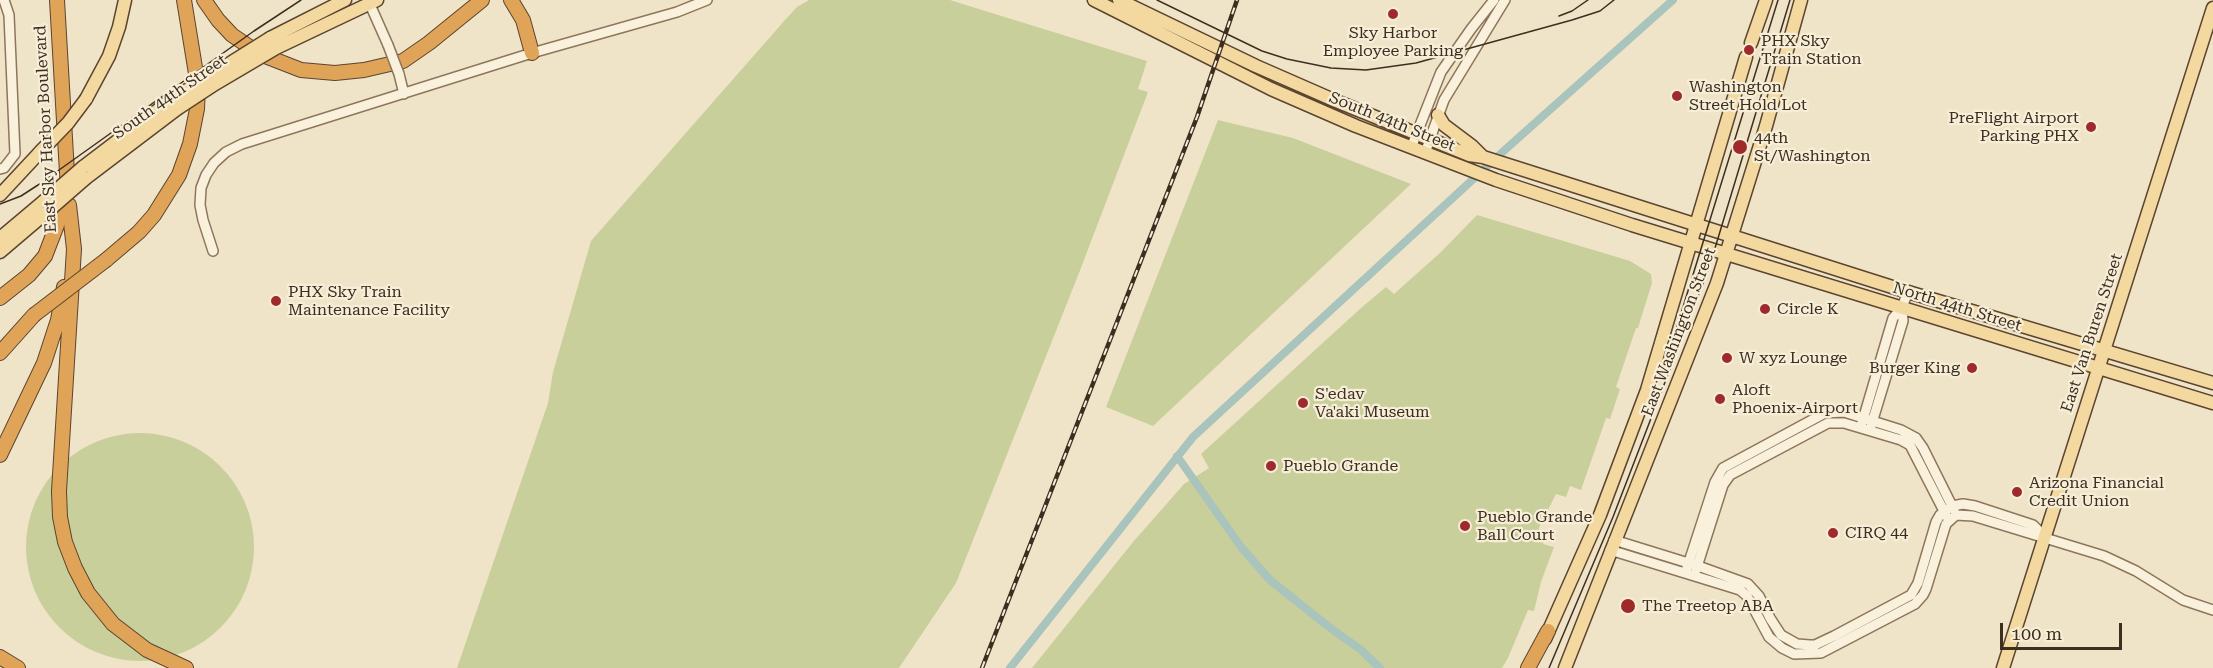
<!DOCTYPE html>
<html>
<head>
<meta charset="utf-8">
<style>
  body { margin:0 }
  #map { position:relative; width:2213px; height:668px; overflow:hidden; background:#f0e4c8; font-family:"Roboto Serif",serif }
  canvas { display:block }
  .scale { position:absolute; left:2000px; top:623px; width:122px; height:27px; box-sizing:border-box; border:3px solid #3d2e20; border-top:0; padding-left:8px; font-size:18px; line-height:21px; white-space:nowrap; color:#3d2e20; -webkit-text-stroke:4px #f7eed8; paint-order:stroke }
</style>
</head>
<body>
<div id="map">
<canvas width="2213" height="668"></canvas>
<div class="scale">100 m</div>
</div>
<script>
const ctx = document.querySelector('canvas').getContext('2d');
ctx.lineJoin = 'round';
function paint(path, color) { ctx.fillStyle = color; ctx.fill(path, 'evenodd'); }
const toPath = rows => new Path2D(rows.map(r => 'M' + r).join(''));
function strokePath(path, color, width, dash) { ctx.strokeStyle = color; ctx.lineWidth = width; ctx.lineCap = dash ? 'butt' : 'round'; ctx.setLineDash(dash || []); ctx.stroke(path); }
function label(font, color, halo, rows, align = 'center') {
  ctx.font = font + ' "Roboto Serif",serif'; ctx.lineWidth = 4.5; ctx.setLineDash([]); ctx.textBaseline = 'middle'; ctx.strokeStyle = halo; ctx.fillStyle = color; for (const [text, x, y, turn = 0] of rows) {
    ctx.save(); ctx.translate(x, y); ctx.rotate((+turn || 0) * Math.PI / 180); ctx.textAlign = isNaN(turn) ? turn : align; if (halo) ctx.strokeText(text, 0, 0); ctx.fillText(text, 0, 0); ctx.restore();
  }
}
const green = toPath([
  [809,0,950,0,1147,61,1138,89,1148,92,1079,273,956,583,899,668,457,668,548,403,553,372,591,241,785,20,797,7],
  [1218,120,1293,138,1411,184,1153,426,1106,407],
  [1477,215,1630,261,1651,274,1652,283,1638,328,1636,328,1616,387,1620,389,1610,419,1606,418,1581,490,1570,486,1566,497,1556,494,1539,528,1539,530,1547,533,1543,544,1554,547,1541,582,1534,611,1528,610,1508,658,1502,668,1032,668,1133,542,1184,484,1209,468,1201,454,1361,308,1386,287,1394,294,1441,252],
  '26 547a114 114 0 1 1 228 0a114 114 0 1 1-228 0Z'
]);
const canal = toPath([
  [1177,456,1241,547,1270,580,1329,627,1361,650,1380,668],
  [1010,668,1193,437,1507,148,1673,0]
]);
const minor = toPath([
  [368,0,388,45],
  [399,74,404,94],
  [1411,148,1441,72,1471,29,1494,0],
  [1425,153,1444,100,1505,0],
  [0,169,4,168,15,154,9,15,4,0],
  [213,251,203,220,200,205,201,188,206,175,214,163,226,152,242,144,532,53,677,12,707,0],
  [1862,423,1893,318,1902,307,1908,292],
  [1871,426,1903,321,1902,307],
  [1614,540,1698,566,1748,584,1759,596,1770,618,1781,635,1797,644,1810,645,1815,645,1834,636,1911,595,1918,583,1936,522,1940,515,1952,506,1963,504,1975,506,2033,525,2045,537],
  [1610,550,1740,590,1747,596,1769,637,1782,648,1794,654,1821,653,1915,604,1923,595,1926,589,1946,524,1956,515,1973,516,2104,556,2136,571,2183,600,2213,610],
  [1687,568,1715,482,1723,468,1825,413,1844,412,1901,430,1916,438,1923,448,1954,510],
  [1696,570,1723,485,1730,475,1828,423,1844,423,1901,440,1910,445,1947,517]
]);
const major = toPath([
  [1094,0,1271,89,1356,126,1496,180,1632,225,2213,403],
  [1119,0,1256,66,1336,101,1469,155,1483,157,1908,292,2213,383],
  [270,38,345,0],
  [1751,43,1766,0],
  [276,48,377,0],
  [86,99,109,56,119,27,125,0],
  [1438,115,1444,125,1472,146,1483,157],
  [83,167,171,100],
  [86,178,177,109],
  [0,195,40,152],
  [0,238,44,201],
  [0,252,47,212],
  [1545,639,1600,515,1647,390,1746,57],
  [1565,668,1717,283,1766,126,1801,0],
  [2003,668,2213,8]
]);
const highway = toPath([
  [57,0,68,190],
  [204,0,218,20,232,35,260,54,301,70,335,73,364,70,403,61,429,43,482,0],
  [511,0,523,20,532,53],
  [69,205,74,249,59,491,60,517,65,542,75,568,88,593,113,624,147,650,186,668],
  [106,260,139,232,154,215,179,175,190,144,197,109,198,86,184,0],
  [0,298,29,275,45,256,57,225,62,194],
  [0,353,34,315],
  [0,455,44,363,58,320,64,287],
  [0,657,18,668],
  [1528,668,1548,631]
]);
const tram = toPath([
  [1157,0,1262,51,1287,59,1331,68,1366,70,1416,63,1572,20,1600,11,1614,0],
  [1559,16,1572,11,1588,0],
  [0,204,21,196,38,185,254,31,301,0],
  [1670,349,1778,0],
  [1549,668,1613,517,1709,268,1790,0]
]);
const rail = toPath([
  [982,668,1197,117,1237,0]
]);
const minorBridge = toPath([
  [388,45,399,74]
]);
const majorBridge = toPath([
  [171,100,270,38],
  [177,109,215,84,276,48],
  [40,152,68,123,86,99],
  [44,201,83,167],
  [47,212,86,178]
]);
const highwayBridge = toPath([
  [34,315,106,260]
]);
const markers = [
  [1393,14,6,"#9e2a2b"],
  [1749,50,6,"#9e2a2b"],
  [1677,96,6,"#9e2a2b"],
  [2091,127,6,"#9e2a2b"],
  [1740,147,8,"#9e2a2b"],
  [276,301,6,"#9e2a2b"],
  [1765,309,6,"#9e2a2b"],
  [1727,358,6,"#9e2a2b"],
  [1972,368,6,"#9e2a2b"],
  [1720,399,6,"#9e2a2b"],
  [1303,403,6,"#9e2a2b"],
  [1271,466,6,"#9e2a2b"],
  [2017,492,6,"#9e2a2b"],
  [1465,526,6,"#9e2a2b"],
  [1833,533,6,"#9e2a2b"],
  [1628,606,8,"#9e2a2b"]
];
const poiNames = [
  ["Sky Harbor",1393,33,"center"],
  ["Employee Parking",1393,51,"center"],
  ["PHX Sky",1761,41],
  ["Train Station",1761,59],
  ["Washington",1689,87],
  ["Street Hold Lot",1689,105],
  ["PreFlight Airport",2079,118,"right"],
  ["Parking PHX",2079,136,"right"],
  ["44th",1754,138],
  ["St/Washington",1754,156],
  ["PHX Sky Train",288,292],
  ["Maintenance Facility",288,310],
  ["Circle K",1777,309],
  ["W xyz Lounge",1739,358],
  ["Burger King",1960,368,"right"],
  ["Aloft",1732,390],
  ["Phoenix-Airport",1732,408],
  ["S'edav",1315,394],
  ["Va'aki Museum",1315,412],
  ["Pueblo Grande",1283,466],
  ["Arizona Financial",2029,483],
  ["Credit Union",2029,501],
  ["Pueblo Grande",1477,517],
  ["Ball Court",1477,535],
  ["CIRQ 44",1845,533],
  ["The Treetop ABA",1642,606]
];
const streetNames = [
  ["South 44th Street",170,97,-35],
  ["South 44th Street",1392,122,22],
  ["East Sky Harbor Boulevard",46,129,-93],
  ["North 44th Street",1957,307,17],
  ["East Washington Street",1679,332,-69],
  ["East Van Buren Street",2092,333,-72]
];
paint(green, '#c9cf9b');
strokePath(canal, '#a9c4bc', 8);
strokePath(minor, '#8d765c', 12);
strokePath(major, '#5b4430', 15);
strokePath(highway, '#5b4430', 16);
strokePath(minor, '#faf1dc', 9);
strokePath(major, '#f3d9a0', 12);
strokePath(highway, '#e0a458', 14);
strokePath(tram, '#3d2e20', 1.5);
strokePath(rail, '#3d2e20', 4.5);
strokePath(rail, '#f7eed8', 2, [7]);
strokePath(minorBridge, '#8d765c', 12, []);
strokePath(majorBridge, '#5b4430', 15, []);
strokePath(highwayBridge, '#5b4430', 16, []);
strokePath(minorBridge, '#faf1dc', 9);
strokePath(majorBridge, '#f3d9a0', 12);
strokePath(highwayBridge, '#e0a458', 14);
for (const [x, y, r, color] of markers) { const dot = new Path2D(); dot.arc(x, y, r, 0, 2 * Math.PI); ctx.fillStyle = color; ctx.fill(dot); strokePath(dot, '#f7eed8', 2); }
label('16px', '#3d2e20', '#f7eed8', poiNames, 'left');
label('16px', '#3d2e20', '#f7eed8', streetNames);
</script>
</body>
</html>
